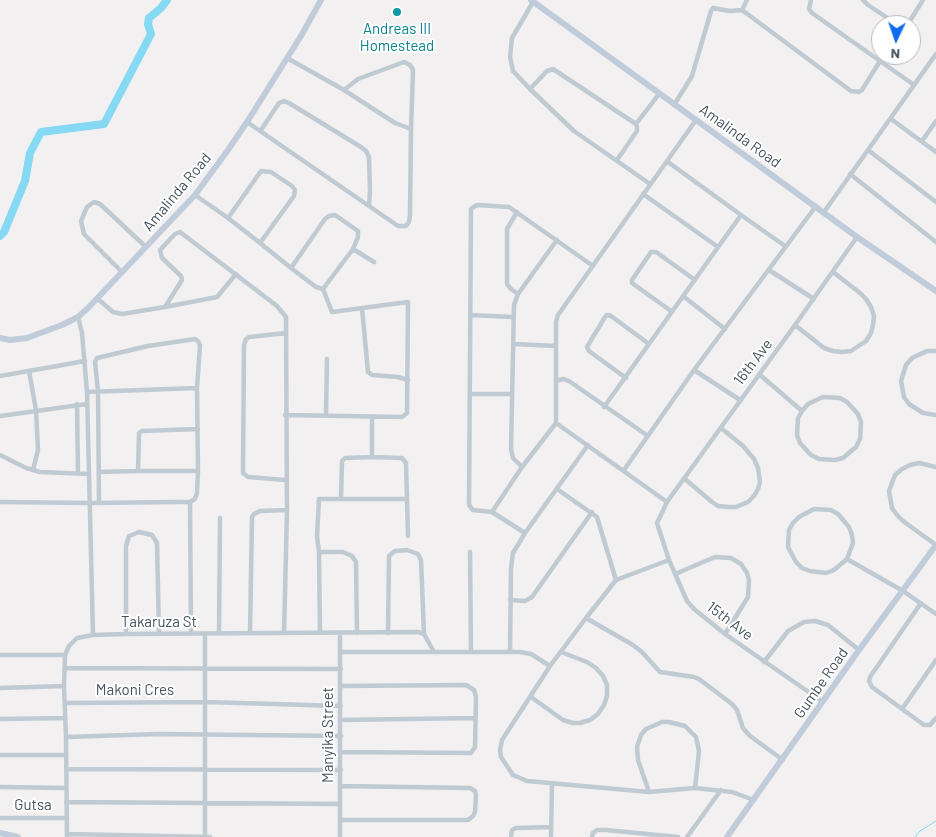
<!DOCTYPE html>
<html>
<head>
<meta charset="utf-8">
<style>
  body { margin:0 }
  #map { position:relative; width:936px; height:837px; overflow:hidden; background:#f2f0f0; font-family:Barlow,sans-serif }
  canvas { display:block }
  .north { position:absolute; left:871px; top:15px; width:50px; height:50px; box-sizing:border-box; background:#fff; border:1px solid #b5babf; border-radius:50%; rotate:183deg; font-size:14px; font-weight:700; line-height:20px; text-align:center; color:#46535e }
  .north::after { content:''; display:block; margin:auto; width:18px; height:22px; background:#0e6cee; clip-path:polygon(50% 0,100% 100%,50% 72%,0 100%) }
</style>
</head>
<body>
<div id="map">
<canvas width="936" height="837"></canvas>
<div class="north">N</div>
</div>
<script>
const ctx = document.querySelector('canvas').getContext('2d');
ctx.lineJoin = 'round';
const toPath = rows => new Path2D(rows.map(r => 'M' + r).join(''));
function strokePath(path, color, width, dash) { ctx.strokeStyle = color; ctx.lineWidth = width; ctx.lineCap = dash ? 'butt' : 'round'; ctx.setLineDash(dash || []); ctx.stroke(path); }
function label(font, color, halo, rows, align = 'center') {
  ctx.font = font + ' Barlow,sans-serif'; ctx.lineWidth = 4; ctx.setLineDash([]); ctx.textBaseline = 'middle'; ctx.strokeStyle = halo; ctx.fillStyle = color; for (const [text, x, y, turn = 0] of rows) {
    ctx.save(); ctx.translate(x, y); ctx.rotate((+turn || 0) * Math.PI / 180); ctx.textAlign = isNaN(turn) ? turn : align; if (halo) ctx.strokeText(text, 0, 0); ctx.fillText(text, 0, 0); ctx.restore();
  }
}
const stream = toPath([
  [915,837,920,831,936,821]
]);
const river = toPath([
  [0,236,4,232,25,181,30,153,41,132,104,124,151,34,148,24,149,18,161,8,167,0]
]);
const street = toPath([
  [811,0,809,9,812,13,914,85],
  [863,0,868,5,898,25],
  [533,2,512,38,510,57,513,71,530,89,574,131,650,184],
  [742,10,851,91,859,92,862,90,880,61],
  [905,25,908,24,923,0],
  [287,58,344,90,395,123,411,129],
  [530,89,547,71,553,69,636,124,637,127,637,131,617,160],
  [674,105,692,76,711,11,713,8,730,11,742,10,747,0],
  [891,119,936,152],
  [247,122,369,206,398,226,406,226,409,222,410,215,411,129,413,70,410,65,404,62,358,79,344,90],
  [636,124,659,94],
  [261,130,279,103,284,101,289,103,361,147,366,151,369,157,370,191,369,206],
  [922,141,936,121],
  [868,150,936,202],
  [668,162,741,215],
  [850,174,936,242],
  [643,194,718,247],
  [195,195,228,218,260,243,291,268,316,287,323,289,353,249,358,237,358,231,335,215,329,216,325,219,291,268],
  [517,212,507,229,507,284,511,289,518,294],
  [824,212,936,54],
  [228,218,261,171,271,172,292,186,295,190,294,196,260,243],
  [353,249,374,262],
  [593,266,509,207,478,205,475,206,471,209,469,505,473,510,492,512,522,467,556,423,556,322,558,315,696,120],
  [769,270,814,299],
  [122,272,84,234,81,221,87,207,94,202,100,204,146,247],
  [683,296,725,329],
  [98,299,113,312,122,314,165,307,217,297,236,274],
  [165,307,182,280,181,276,162,258,160,250,175,234,180,232,277,306,286,317,287,510,284,633],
  [362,308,368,372,372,375,398,377,408,380],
  [671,311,632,283,632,280,651,252,656,252,695,280],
  [470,315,513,317],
  [78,317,82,333,87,392,93,635],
  [795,325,824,348,833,351,842,352,851,351,866,341,871,333,873,325,874,316,871,307,866,299,860,293,833,272],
  [513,344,556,346],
  [936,351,927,351,912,358,906,365,901,381,904,397,909,404,923,413,936,415],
  [694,370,740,400],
  [29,371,36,410,38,450,33,470],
  [760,375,802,411,798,418,797,435,800,443,811,455,819,459,835,460,843,458,856,447,860,439,861,422,858,414,847,402,840,398,823,397,808,404,802,411],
  [0,376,85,361],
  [626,378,589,351,587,347,605,317,607,315,611,316,649,344],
  [556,381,563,379,569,381,648,436],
  [87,392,197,388],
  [471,394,512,394],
  [77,404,78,473],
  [604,407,741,215,785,246],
  [285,415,402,417,407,413,408,302,332,312,323,289],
  [326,415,327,359],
  [0,416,87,404],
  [372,417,372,457],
  [556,423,667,502],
  [0,455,26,468,40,472,89,474],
  [522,467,513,458,511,449,514,305,518,294,557,240],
  [624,470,694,370,816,206],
  [138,471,139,433,142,431,198,429],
  [99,472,138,471,198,471],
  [685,479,712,502,718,506,728,507,736,507,748,502,754,496,758,489,760,482,758,468,754,459,743,446,721,428],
  [285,480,248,477,243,473,244,345,246,339,249,337,286,333],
  [557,489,597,517,616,580],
  [341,498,342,461,345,458,372,457,402,458,406,463,408,536],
  [0,502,91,503,176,502,190,502,195,499,197,493,198,471,197,388,200,345,198,341,195,339,148,346,97,358,95,362,98,391,99,502],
  [190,502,191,634],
  [492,512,525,533],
  [936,545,903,521,897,515,892,508,889,491,895,475,902,469,910,465,919,463,936,467],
  [319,552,317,536,319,499,406,499],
  [470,552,471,652],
  [847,559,834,570,826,573,810,571,802,568,796,562,788,547,789,530,793,523,799,517,814,509,831,510,838,514,849,527,852,535,853,543,847,559,903,591,936,614],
  [669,560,616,580,586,618,550,666,502,740,500,750,501,757,513,775,527,781,649,792,695,788,732,792,754,800],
  [675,574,715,557,731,558,741,564,747,573,749,580,748,597,725,634],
  [510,600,525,601,532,597,592,512],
  [921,603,870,677,869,681,872,687,924,725,930,725,936,718],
  [586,618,633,645,642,652,660,672,694,677,699,679,732,704,737,710,743,728,750,736,783,760],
  [219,633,220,518],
  [250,633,252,517,254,514,260,511,287,510],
  [320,633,319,552,343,552,352,556,356,562,357,633],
  [388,633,389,556,395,551,407,550,418,554,421,560,424,634],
  [126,634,126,546,129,536,139,532,152,535,157,543,159,634],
  [340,652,520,652,531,654,550,666],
  [510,652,511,568,513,553,525,533,588,445],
  [0,655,65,655],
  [764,662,788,631,804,622,815,621,828,625,859,650],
  [65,668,341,669],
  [341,686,466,685,474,690,476,697,475,747,471,753,341,752],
  [0,688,64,686],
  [531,697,563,720,573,723,580,723,590,720,598,714,604,705,607,696,607,685,603,676,596,668,587,662,561,652],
  [823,702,725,634,694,609,687,601,669,560,657,523,667,502,795,325,857,237],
  [65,703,206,702,341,706],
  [902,709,936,660],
  [0,719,65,718],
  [341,720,475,718],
  [66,737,158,734,341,736],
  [0,755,66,755],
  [66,769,341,770],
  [0,787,66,788],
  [649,792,638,760,637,747,641,735,646,729,662,722,669,722,685,726,696,737,699,751,695,788],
  [66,802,340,804],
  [0,818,67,818],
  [340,820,468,820,473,816,475,812,476,795,475,791,470,788,341,786],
  [67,834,210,837],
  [67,837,66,737,64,686,65,655,69,646,77,638,93,635,126,634,418,632,424,634,434,652],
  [205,837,205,634],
  [340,837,340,633],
  [511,837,512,830,516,828,551,827],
  [551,837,552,783],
  [592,837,593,833,597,830,606,830,678,837],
  [687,837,721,790]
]);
const secondary = toPath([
  [531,0,857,237,936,291],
  [0,338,10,340,27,338,62,325,78,317,88,308,195,195,228,150,247,122,301,36,321,0],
  [0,833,18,837],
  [727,837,859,650,936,545]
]);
const markers = [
  [397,12,5,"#0f9aa8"]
];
const cultureNames = [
  ["Andreas III",397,29],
  ["Homestead",397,46]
];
const streetNames = [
  ["Amalinda Road",740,136,36],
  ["Amalinda Road",177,192,-50],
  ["16th Ave",753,362,-53],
  ["15th Ave",730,621,37],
  ["Takaruza St",159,622],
  ["Gumbe Road",821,683,-55],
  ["Makoni Cres",135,690],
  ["Manyika Street",328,735,-90],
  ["Gutsa",33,805]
];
strokePath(stream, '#86d9f2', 1);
strokePath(river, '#86d9f2', 8);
strokePath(street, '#bfcad2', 4.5);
strokePath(secondary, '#c1ccda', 6);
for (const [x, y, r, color] of markers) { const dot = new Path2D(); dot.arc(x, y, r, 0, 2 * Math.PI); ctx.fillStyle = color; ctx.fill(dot); strokePath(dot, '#fff', 2); }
label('15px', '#0d838f', '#fff', cultureNames);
label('15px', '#46535e', '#fff', streetNames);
</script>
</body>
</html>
